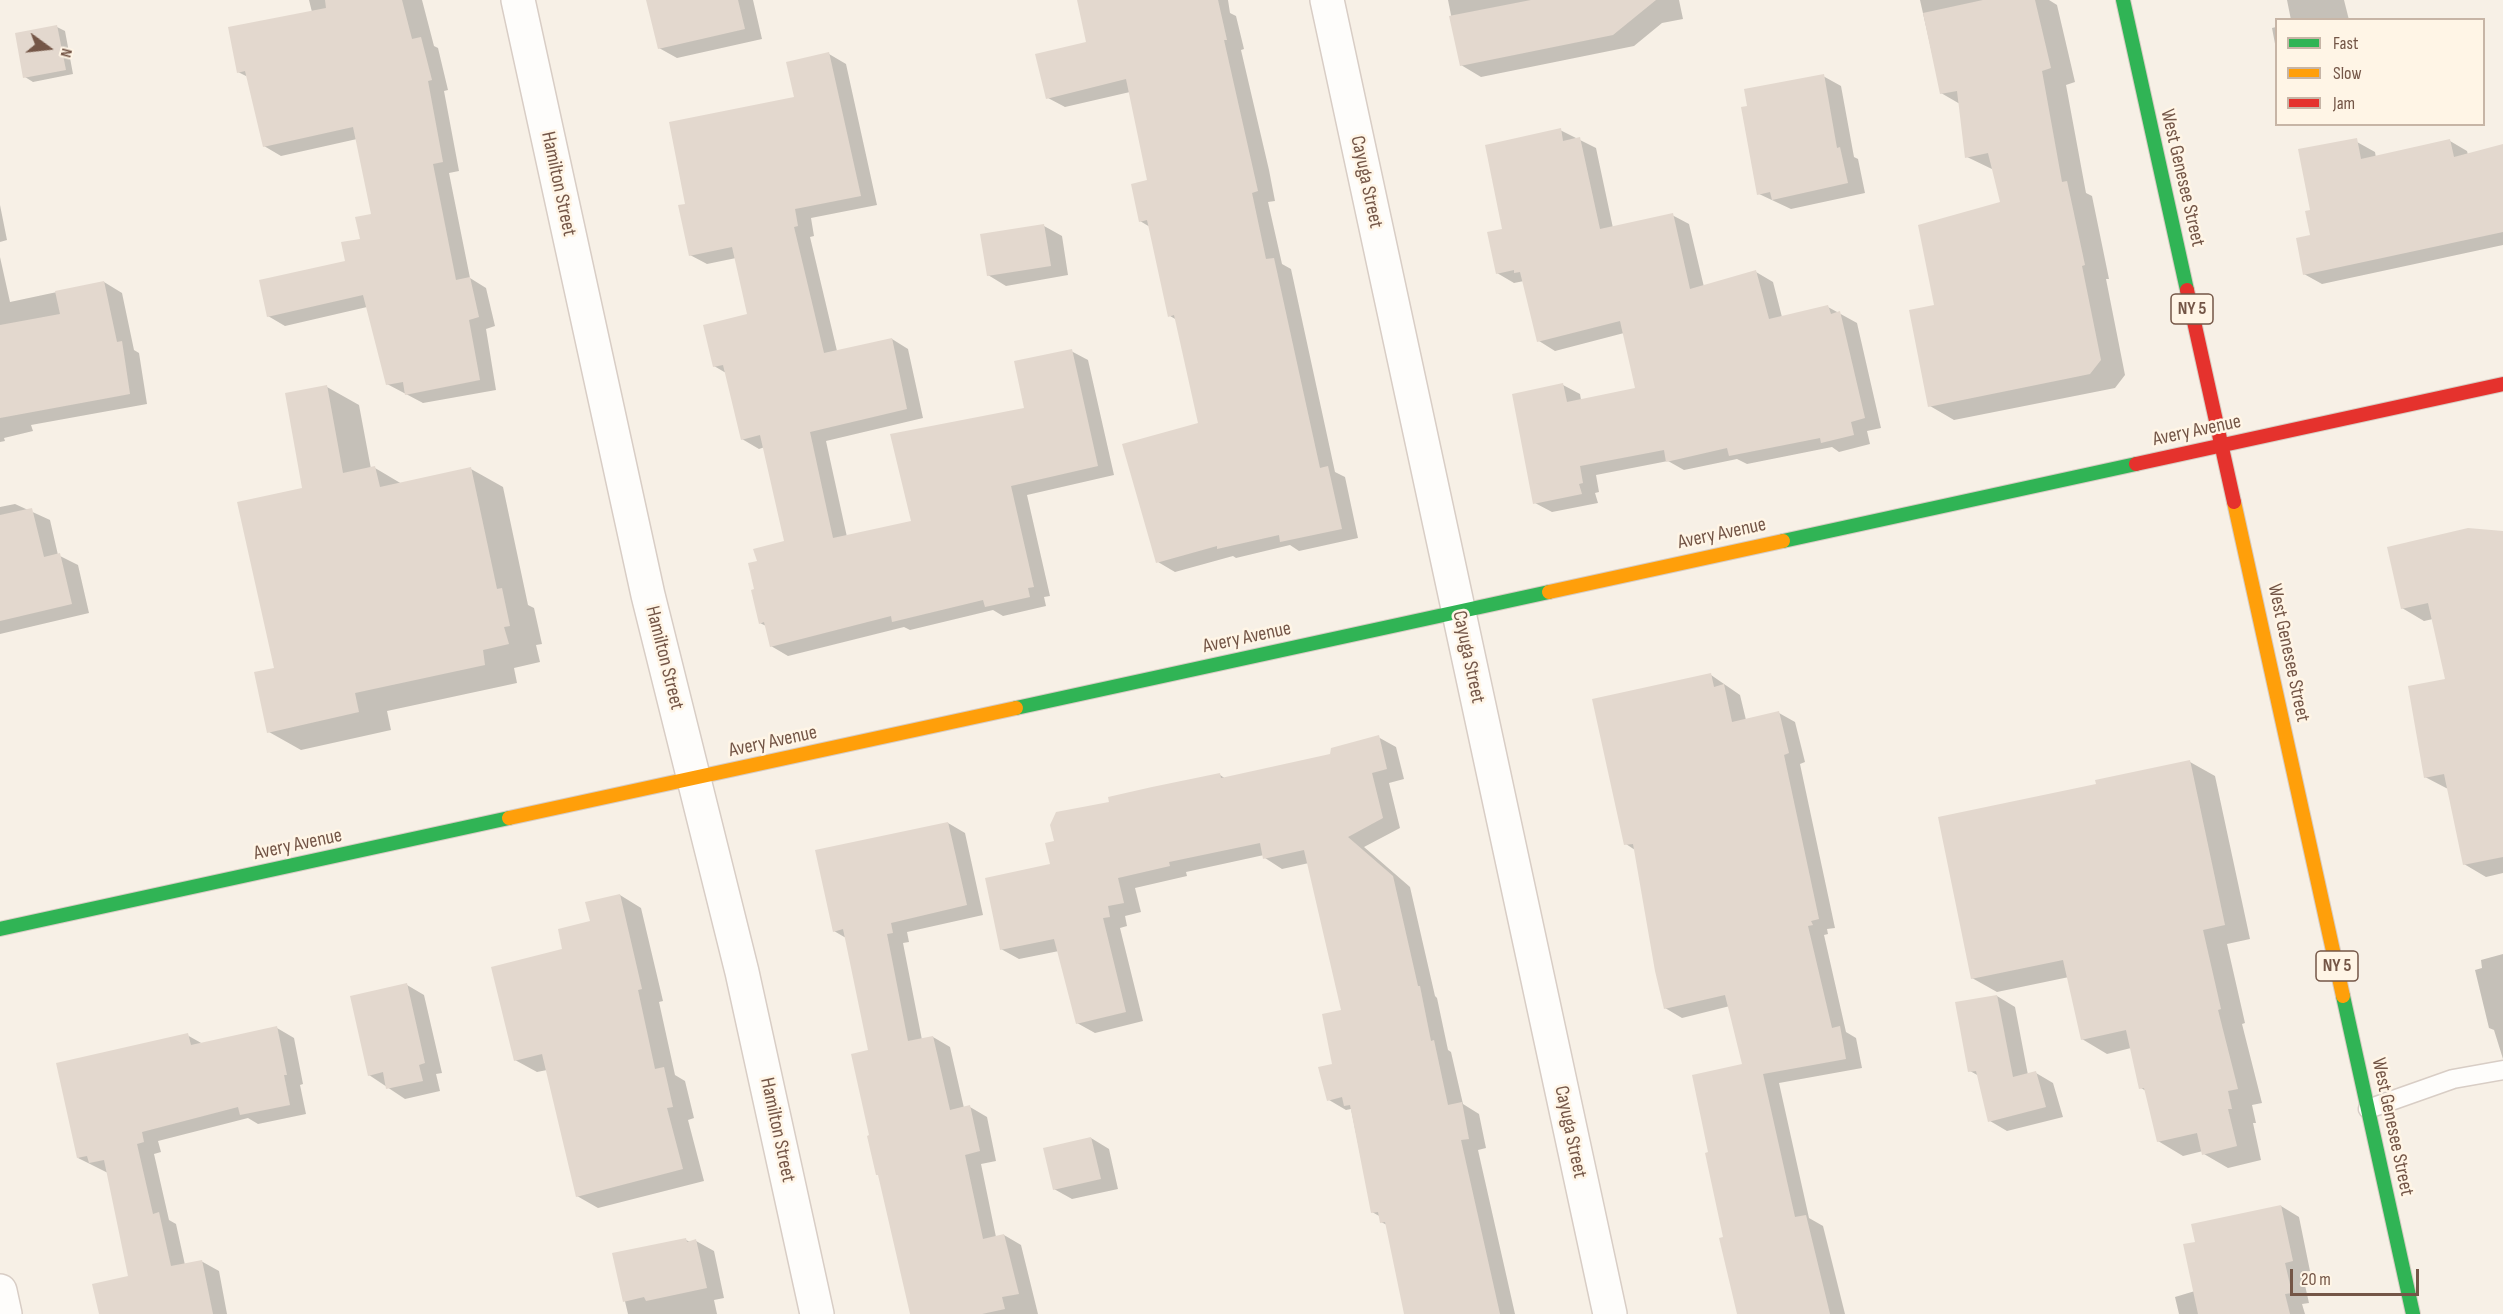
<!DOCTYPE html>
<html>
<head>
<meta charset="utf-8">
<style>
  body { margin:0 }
  #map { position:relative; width:2503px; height:1314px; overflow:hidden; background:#f7f0e6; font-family:"Sofia Sans Condensed",sans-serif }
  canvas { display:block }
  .legend { position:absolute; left:2275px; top:18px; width:210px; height:108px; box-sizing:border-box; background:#fff5e6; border:2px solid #c7b5a6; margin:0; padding:8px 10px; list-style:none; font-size:18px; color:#745647 }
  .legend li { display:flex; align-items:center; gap:12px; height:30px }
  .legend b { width:30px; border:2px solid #c7b5a6 }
  .north { position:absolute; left:18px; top:18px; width:60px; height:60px; -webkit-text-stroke:4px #fff5e6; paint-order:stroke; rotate:105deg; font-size:16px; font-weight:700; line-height:24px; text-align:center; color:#745647 }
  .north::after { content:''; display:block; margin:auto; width:21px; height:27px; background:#745647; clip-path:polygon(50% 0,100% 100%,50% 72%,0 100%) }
  .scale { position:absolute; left:2290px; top:1269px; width:129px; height:27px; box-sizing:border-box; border:3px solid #745647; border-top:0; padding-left:8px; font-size:18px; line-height:21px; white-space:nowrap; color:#745647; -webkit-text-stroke:4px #fff5e6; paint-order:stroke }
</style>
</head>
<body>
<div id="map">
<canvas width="2503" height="1314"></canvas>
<ul class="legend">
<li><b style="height:8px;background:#30b455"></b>Fast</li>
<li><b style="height:8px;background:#ff9f0a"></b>Slow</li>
<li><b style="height:8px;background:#e5322d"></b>Jam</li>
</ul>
<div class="north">N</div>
<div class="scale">20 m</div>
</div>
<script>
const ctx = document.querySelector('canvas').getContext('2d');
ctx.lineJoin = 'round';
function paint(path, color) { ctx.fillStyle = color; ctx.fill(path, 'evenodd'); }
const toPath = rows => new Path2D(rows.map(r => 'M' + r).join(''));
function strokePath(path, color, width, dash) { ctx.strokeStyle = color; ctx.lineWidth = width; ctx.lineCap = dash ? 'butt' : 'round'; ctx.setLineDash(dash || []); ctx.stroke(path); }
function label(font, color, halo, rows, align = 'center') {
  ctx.font = font + ' "Sofia Sans Condensed",sans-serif'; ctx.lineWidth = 5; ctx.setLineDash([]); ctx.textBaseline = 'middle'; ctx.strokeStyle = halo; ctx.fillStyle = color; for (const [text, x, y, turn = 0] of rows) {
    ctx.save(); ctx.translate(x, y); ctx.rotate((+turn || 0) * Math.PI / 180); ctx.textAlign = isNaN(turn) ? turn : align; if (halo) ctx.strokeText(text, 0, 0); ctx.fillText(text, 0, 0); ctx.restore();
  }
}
const shadow = toPath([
  [309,0,422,0,434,46,438,48,448,90,444,91,459,171,449,173,470,278,486,288,495,326,486,329,496,390,423,403,387,384,367,307,285,326,268,316,347,262,362,240,373,215,357,139,281,156,264,146,248,77,238,72,312,12],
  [648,0,753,0,762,39,677,58,659,48],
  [1078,0,1228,0,1230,13,1236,16,1244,49,1241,50,1269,170,1275,201,1268,202,1282,264,1291,269,1335,472,1345,477,1358,538,1299,551,1290,545,1236,558,1233,556,1175,572,1158,562,1200,424,1177,320,1170,316,1150,227,1140,221,1148,181,1130,92,1065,107,1048,98,1088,43],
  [1448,0,1679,0,1683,19,1662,23,1634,46,1481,77,1461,65],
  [1920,0,2049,0,2057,5,2075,82,2066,85,2086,193,2092,196,2109,279,2106,279,2125,375,2115,388,1954,420,1930,406,1936,306,2002,203,1994,170,1967,157,1960,104,1941,93],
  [2287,0,2344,0,2349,20,2291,20],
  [57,27,65,31,73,74,33,82,25,77],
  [2276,27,2276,49,2272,28],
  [829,54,846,64,877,205,811,218,814,236,810,237,837,351,892,339,908,349,923,418,826,441,847,537,913,522,1026,409,1071,351,1088,360,1114,475,1027,495,1050,596,1044,597,1046,606,1003,616,993,610,910,630,904,627,788,656,771,646,766,626,760,623,756,591,758,562,786,542,765,447,759,449,742,439,726,373,714,366,749,315,736,258,707,264,690,255,687,205,796,98],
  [1823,76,1841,86,1854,157,1858,159,1865,193,1791,209,1759,194],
  [1560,130,1596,148,1613,228,1672,215,1689,224,1704,287,1756,272,1773,282,1782,317,1828,307,1857,323,1881,428,1867,431,1870,444,1839,452,1832,447,1747,464,1737,459,1684,470,1668,461,1596,475,1599,492,1595,493,1598,503,1552,512,1535,503,1563,385,1580,394,1581,400,1636,390,1624,333,1555,351,1539,341,1524,281,1514,283,1497,273,1504,230],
  [2450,141,2467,151,2468,155,2503,146,2503,245,2322,284,2304,274,2312,236,2312,211,2357,142,2375,152,2376,158],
  [0,205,7,240,0,242],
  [1044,226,1062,236,1068,275,1006,286,988,275],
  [0,257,10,302,104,282,122,293,134,350,139,353,147,404,31,425,33,431,4,438,5,441,0,442],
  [327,387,359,405,371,469,375,468,402,484,471,469,503,487,528,605,534,608,542,644,536,645,540,662,514,668,517,683,387,711,391,730,301,750,269,732,275,669,304,489],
  [15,504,50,520,58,555,78,565,89,613,0,634,0,507],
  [2503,533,2503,873,2486,877,2464,864,2448,789,2425,777,2447,681,2433,619,2424,621,2402,608],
  [1711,675,1740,695,1746,720,1779,713,1795,722,1805,762,1800,764,1835,928,1827,929,1828,934,1824,935,1846,1032,1856,1038,1862,1068,1779,1083,1809,1218,1823,1226,1845,1314,1739,1314,1710,1153,1744,1065,1730,1006,1682,1018,1665,1008,1635,850,1626,844],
  [1378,737,1396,747,1404,779,1389,783,1400,828,1364,847,1410,887,1435,996,1437,998,1448,1050,1451,1052,1463,1104,1479,1114,1486,1148,1478,1150,1515,1314,1406,1314,1387,1225,1381,1222,1381,1217,1372,1212,1351,1109,1346,1110,1329,1100,1343,1012,1309,863,1282,869,1265,858,1264,855,1186,872,1187,876,1135,888,1141,912,1125,916,1127,926,1120,928,1143,1021,1095,1033,1077,1023,1059,951,1019,959,1001,949,1052,865,1056,842,1111,803,1220,775,1226,779,1331,755],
  [2190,762,2215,776,2250,939,2227,944,2245,1023,2242,1024,2262,1103,2252,1105,2256,1123,2253,1123,2261,1160,2228,1168,2204,1154,2203,1151,2183,1156,2158,1141,2146,1091,2141,1088,2131,1048,2107,1054,2082,1039,2069,977,1997,992,1972,978,2098,785],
  [948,823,965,833,983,915,907,932,909,942,903,943,922,1040,933,1037,950,1047,964,1108,970,1107,987,1117,996,1161,981,1164,996,1237,1004,1235,1021,1245,1038,1314,912,1314,870,1136,870,1052,846,938,834,931],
  [620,895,641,908,663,1001,659,1002,675,1075,685,1081,694,1118,688,1120,704,1181,598,1208,577,1196,547,1070,537,1072,515,1060,564,950],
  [2503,954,2503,1059,2494,1030,2489,1028,2475,970,2482,968,2481,960],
  [407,985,424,995,442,1073,436,1074,440,1091,405,1099,369,1075],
  [1997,996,2015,1007,2028,1075,2036,1073,2053,1083,2063,1117,2007,1131,1990,1121,1979,1076,1970,1071],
  [277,1028,294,1038,303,1084,300,1085,306,1114,258,1124,248,1118,158,1141,161,1152,154,1154,169,1220,176,1224,185,1265,201,1261,219,1271,227,1314,101,1314,130,1277,108,1173,78,1158,187,1035,203,1044],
  [1091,1138,1109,1149,1118,1189,1072,1199,1054,1189],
  [2281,1206,2299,1217,2310,1271,2302,1272,2309,1303,2302,1304,2305,1314,2179,1314,2175,1297,2195,1291,2197,1243],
  [686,1240,690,1242,696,1241,714,1251,724,1298,714,1300,717,1314,628,1314,614,1255]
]);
const building = toPath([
  [325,0,402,0,412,39,421,37,432,80,428,81,443,162,433,164,456,280,470,277,479,317,469,320,480,380,405,395,403,382,386,385,363,295,267,317,259,280,345,261,341,242,360,239,355,217,371,214,353,127,263,147,245,71,237,73,228,27,326,8],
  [646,0,738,0,745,29,658,49],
  [1077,0,1218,0,1227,40,1224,40,1258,191,1252,193,1266,259,1274,258,1320,468,1328,466,1342,529,1280,542,1279,535,1217,549,1217,546,1156,563,1122,444,1198,423,1174,315,1168,317,1147,220,1139,222,1131,184,1147,180,1126,79,1046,99,1035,54,1086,42],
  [1531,0,1656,0,1613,35,1460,66,1449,16],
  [1983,0,2035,0,2051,68,2042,71,2062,182,2067,181,2085,265,2082,266,2101,360,2090,374,1928,407,1909,310,1934,305,1918,225,2000,202,1988,153,1965,158,1957,91,1940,94,1923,13],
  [57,25,66,70,23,78,15,33],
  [829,52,861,196,795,209,798,226,794,227,824,353,892,338,907,409,810,432,833,538,911,521,890,434,1024,408,1014,361,1072,349,1098,466,1011,486,1034,587,1028,588,1030,597,985,607,983,600,892,622,891,616,770,647,764,622,759,624,751,590,754,589,748,563,757,561,753,549,784,541,760,435,741,440,723,365,713,367,703,325,747,314,732,247,689,256,678,205,685,204,669,122,794,97,786,62],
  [1824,74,1837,148,1840,147,1848,183,1772,200,1770,192,1757,195,1741,107,1747,106,1744,89],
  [1561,128,1563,141,1580,137,1600,229,1673,213,1690,289,1756,270,1769,319,1828,305,1831,314,1840,311,1865,418,1851,422,1854,435,1821,443,1820,438,1729,456,1727,448,1666,462,1664,450,1580,466,1583,483,1579,484,1582,494,1533,504,1512,394,1563,383,1567,402,1635,388,1620,321,1537,342,1520,272,1514,273,1514,270,1496,274,1487,232,1502,229,1485,145],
  [2357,138,2361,159,2450,139,2454,157,2503,144,2503,232,2303,275,2296,238,2310,235,2305,211,2310,210,2298,149],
  [1044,224,1051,266,987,276,980,234],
  [104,281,117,342,122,341,130,394,0,418,0,325,60,314,55,291],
  [327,385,343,473,375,466,380,487,471,467,497,589,502,588,510,626,504,627,509,644,483,650,485,665,355,693,359,712,267,733,254,672,274,668,237,502,302,488,285,393],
  [32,508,44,557,60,553,72,604,0,621,0,515],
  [2468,528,2503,531,2503,857,2463,865,2444,774,2424,778,2408,686,2445,679,2428,603,2401,609,2387,547],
  [1711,673,1714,687,1724,684,1732,722,1779,711,1789,753,1784,755,1819,919,1811,921,1813,925,1808,926,1832,1028,1840,1026,1846,1059,1763,1074,1795,1217,1806,1215,1830,1314,1737,1314,1719,1238,1723,1237,1705,1153,1708,1152,1692,1075,1742,1064,1725,995,1664,1009,1655,971,1633,844,1624,845,1592,699],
  [1379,735,1387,769,1372,773,1383,818,1348,837,1393,876,1418,986,1420,986,1431,1041,1434,1040,1448,1105,1462,1102,1469,1139,1461,1140,1500,1314,1404,1314,1385,1222,1380,1223,1378,1212,1371,1213,1350,1105,1344,1106,1342,1097,1327,1101,1318,1067,1332,1064,1322,1014,1341,1010,1304,850,1263,859,1260,843,1169,862,1170,866,1118,878,1124,903,1108,906,1110,917,1103,918,1126,1012,1076,1024,1054,939,1000,950,985,878,1050,864,1045,843,1054,841,1050,825,1056,812,1109,802,1108,797,1152,787,1220,773,1221,778,1330,754,1331,748],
  [2190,760,2225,925,2203,930,2221,1009,2218,1010,2238,1089,2228,1091,2232,1109,2228,1109,2237,1146,2202,1155,2197,1133,2157,1142,2144,1088,2139,1089,2126,1030,2081,1040,2063,960,1971,979,1938,817,2096,784,2095,780],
  [948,822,967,905,891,923,893,933,887,934,908,1041,933,1036,950,1110,970,1105,980,1151,965,1155,983,1239,1004,1234,1019,1294,1002,1297,1005,1309,982,1314,910,1314,878,1175,876,1175,867,1136,869,1135,851,1054,868,1050,843,929,833,932,815,850],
  [620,894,642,989,638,990,655,1069,664,1067,673,1107,667,1108,683,1169,576,1197,542,1054,514,1061,491,967,562,949,558,929,590,921,585,902],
  [407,983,425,1063,419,1065,423,1081,386,1089,383,1072,368,1076,350,996],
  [1997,995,2013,1077,2036,1071,2046,1107,1988,1122,1976,1071,1968,1072,1955,1002],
  [277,1026,287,1075,284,1075,290,1105,240,1115,238,1107,142,1132,144,1142,137,1144,153,1214,159,1212,171,1266,202,1260,213,1314,99,1314,92,1284,128,1276,104,1160,89,1163,87,1156,77,1158,56,1063,188,1033,191,1045],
  [1091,1137,1101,1179,1053,1190,1043,1148],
  [2281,1205,2293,1261,2285,1263,2292,1293,2285,1294,2290,1314,2198,1314,2183,1244,2195,1242,2191,1224],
  [686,1238,687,1242,696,1239,707,1288,646,1301,644,1297,623,1302,612,1253]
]);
const lane = toPath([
  [2368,1109,2453,1079,2503,1070]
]);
const street = toPath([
  [518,0,648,595,742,972,817,1314],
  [1327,0,1610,1314],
  [0,1291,5,1314]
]);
const fast = toPath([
  [2123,0,2187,290],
  [1783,541,2136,464],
  [1016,708,1549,592],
  [0,929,509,818],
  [2343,996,2413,1314]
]);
const slow = toPath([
  [2234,502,2343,996],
  [1549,592,1783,541],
  [509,818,1016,708]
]);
const jam = toPath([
  [2187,290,2234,502],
  [2136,464,2503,384]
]);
const shields = [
  [2192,309,42],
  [2337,966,42]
];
const shieldNames = [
  ["NY 5",2192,309],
  ["NY 5",2337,966]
];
const streetNames = [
  ["West Genesee Street",2182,178,77],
  ["Cayuga Street",1366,182,78],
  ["Hamilton Street",558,184,78],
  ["Avery Avenue",2197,431,-12],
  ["Avery Avenue",1722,534,-12],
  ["Avery Avenue",1247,638,-12],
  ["West Genesee Street",2288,653,78],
  ["Cayuga Street",1468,657,78],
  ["Hamilton Street",664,658,76],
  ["Avery Avenue",773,742,-12],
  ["Avery Avenue",298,845,-12],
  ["West Genesee Street",2392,1127,78],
  ["Hamilton Street",777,1130,78],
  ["Cayuga Street",1570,1132,78]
];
paint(shadow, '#0003');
paint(building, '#e3d8ce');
strokePath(lane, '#d8cdc5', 21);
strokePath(street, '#d8cdc5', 36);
strokePath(fast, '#d7ccc3', 16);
strokePath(slow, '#d7ccc3', 16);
strokePath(jam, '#d7ccc3', 16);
strokePath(lane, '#fefdfb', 18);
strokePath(street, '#fefdfb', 33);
strokePath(fast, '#30b455', 14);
strokePath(slow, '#ff9f0a', 14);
strokePath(jam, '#e5322d', 14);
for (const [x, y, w] of shields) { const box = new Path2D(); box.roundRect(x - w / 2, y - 15, w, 30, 4.5); ctx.fillStyle = '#fff5e6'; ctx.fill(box); strokePath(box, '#745647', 1.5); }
label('bold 18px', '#745647', null, shieldNames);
label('20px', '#745647', '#fff5e6', streetNames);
</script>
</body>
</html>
